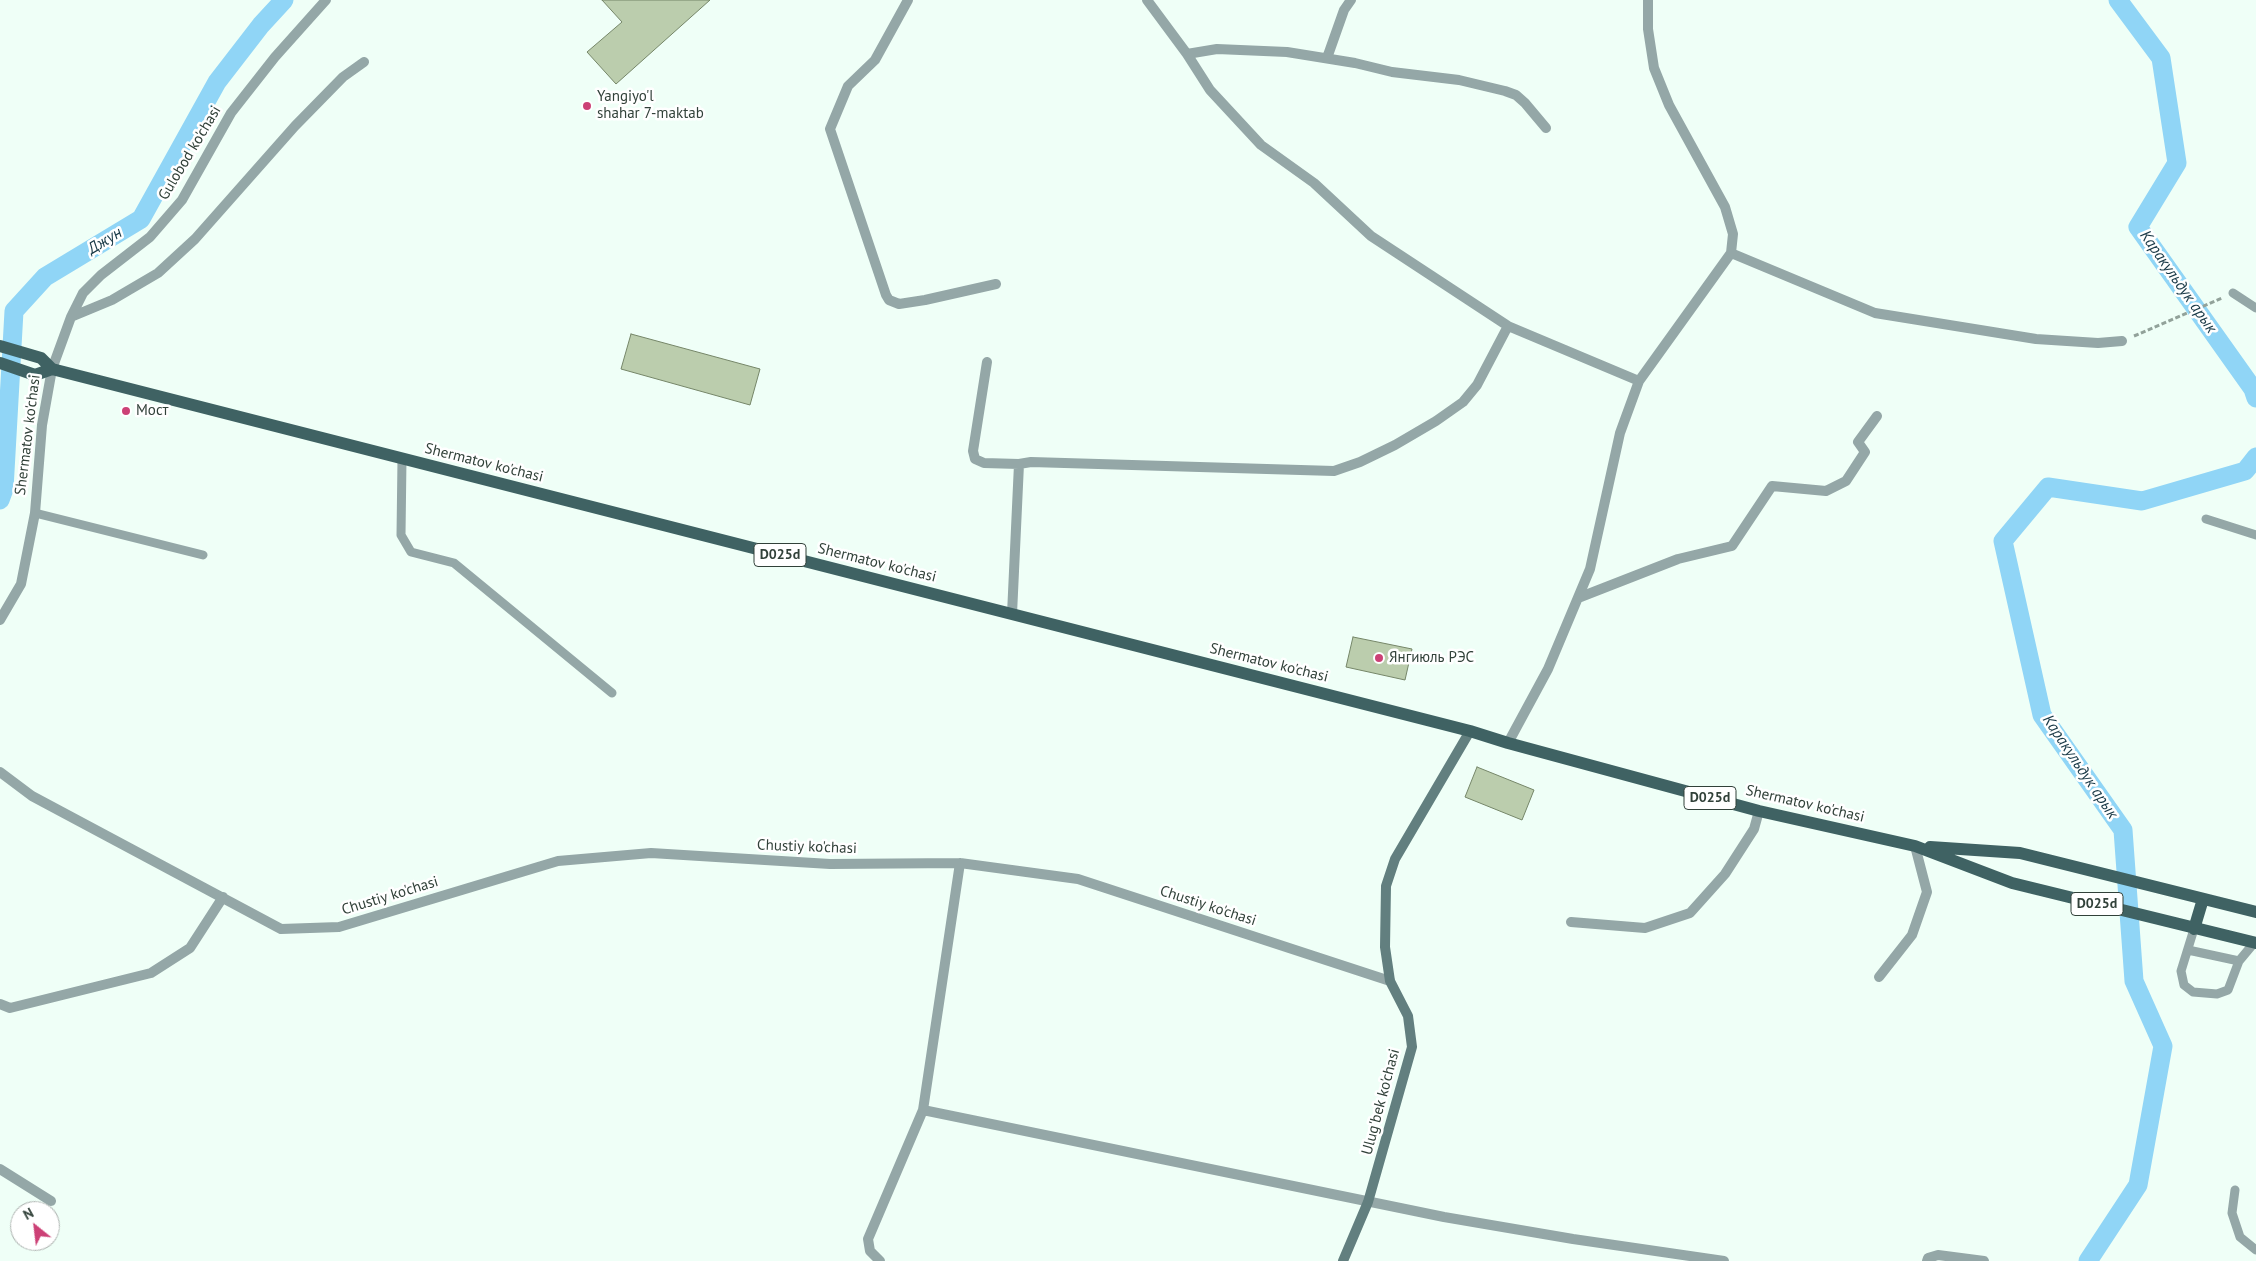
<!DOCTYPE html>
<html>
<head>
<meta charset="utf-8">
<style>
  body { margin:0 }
  #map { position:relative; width:2256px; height:1261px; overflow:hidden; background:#effff7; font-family:"PT Sans",sans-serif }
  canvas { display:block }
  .north { position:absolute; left:10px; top:1201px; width:50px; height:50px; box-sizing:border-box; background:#fff; border:1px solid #adb3b0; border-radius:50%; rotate:331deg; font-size:14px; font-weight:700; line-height:20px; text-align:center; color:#314139 }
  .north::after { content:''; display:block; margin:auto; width:18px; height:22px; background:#cc4176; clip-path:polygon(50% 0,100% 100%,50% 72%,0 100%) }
</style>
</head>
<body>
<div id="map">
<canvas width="2256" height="1261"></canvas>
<div class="north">N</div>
</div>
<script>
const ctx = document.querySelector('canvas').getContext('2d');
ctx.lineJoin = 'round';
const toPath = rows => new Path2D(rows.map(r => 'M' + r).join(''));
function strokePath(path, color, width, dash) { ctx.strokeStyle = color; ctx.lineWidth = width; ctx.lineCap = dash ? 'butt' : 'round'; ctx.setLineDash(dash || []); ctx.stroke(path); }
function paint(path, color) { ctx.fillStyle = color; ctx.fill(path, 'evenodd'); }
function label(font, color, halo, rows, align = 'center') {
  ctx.font = font + ' "PT Sans",sans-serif'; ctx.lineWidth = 5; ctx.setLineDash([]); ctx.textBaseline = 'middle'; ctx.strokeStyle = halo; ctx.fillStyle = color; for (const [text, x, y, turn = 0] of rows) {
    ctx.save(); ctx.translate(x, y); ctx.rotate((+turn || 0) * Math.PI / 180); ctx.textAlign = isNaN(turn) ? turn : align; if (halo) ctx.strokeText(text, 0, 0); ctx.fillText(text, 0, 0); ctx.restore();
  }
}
const canal = toPath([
  [2118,0,2161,58,2177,163,2138,227,2253,389,2256,398],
  [0,500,4,489,14,311,45,277,141,219,217,82,261,25,284,0],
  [2088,1261,2138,1185,2163,1046,2134,981,2123,830,2042,715,2003,541,2048,487,2142,501,2245,471,2256,457]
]);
const building = toPath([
  [602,0,710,0,616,84,587,52,622,22,602,0],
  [631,334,760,369,750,405,621,369,631,334],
  [1353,637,1412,649,1405,680,1346,667,1353,637],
  [1477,767,1534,790,1522,820,1465,797,1477,767]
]);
const path = toPath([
  [2134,336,2222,298]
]);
const lane = toPath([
  [2233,293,2256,308],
  [402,459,401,535,411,552,454,563,612,693],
  [35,513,203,555],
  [2206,519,2256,535],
  [2194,929,2181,971,2184,985,2193,992,2217,994,2228,990,2239,961,2254,943],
  [2188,950,2239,961],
  [2235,1190,2232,1213,2240,1237,2256,1250]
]);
const street = toPath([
  [908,0,875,60,848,86,830,129,886,295,889,300,899,304,925,300,996,284],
  [1147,0,1187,54,1210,90,1261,145,1314,183,1371,236,1508,326,1639,381],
  [1187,54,1217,49,1287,52,1355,63,1392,72,1459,80,1505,91,1516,95,1525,103,1546,128],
  [1327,58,1344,10,1351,0],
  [1731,253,1875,313,2036,339,2098,343,2122,341],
  [71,317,112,300,158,273,195,239,295,126,343,77,364,62],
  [987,362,973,451,975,459,984,463,1019,464,1031,462,1334,471,1360,462,1395,445,1436,421,1463,402,1477,385,1508,326],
  [1578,598,1678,559,1732,546,1772,486,1826,491,1846,481,1865,452,1858,442,1877,416],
  [1012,614,1019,464],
  [0,620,21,584,35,513,42,425,52,369,71,317,83,293,101,275,150,237,182,200,231,113,275,57,326,0],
  [1508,743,1548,669,1590,569,1620,433,1639,381,1731,253,1733,234,1725,207,1669,105,1654,68,1648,29,1648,0],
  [0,772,32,796,281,929,339,927,558,861,651,853,830,864,960,863,1078,879,1390,981],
  [1571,922,1645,928,1690,913,1725,874,1754,829,1759,811],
  [1879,977,1912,935,1927,892,1915,846],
  [0,1004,10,1008,151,973,190,948,223,897],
  [923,1110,1444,1217,1573,1239,1724,1261],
  [0,1169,51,1201],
  [880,1261,870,1251,868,1239,923,1110,960,863],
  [1927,1261,1928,1258,1938,1255,1984,1261]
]);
const secondary = toPath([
  [1343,1261,1368,1202,1412,1047,1408,1016,1390,981,1385,947,1386,886,1395,859,1470,731]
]);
const primary = toPath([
  [0,346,41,358,52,369,1470,731,1508,743,1759,811,1915,846,2012,883,2256,943],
  [0,363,35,375,52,369],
  [1930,847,2020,853,2256,912],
  [2194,929,2203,899]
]);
const markers = [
  [587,106,5,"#cc4176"],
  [126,411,5,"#cc4176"],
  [1379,658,5,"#cc4176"]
];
const shields = [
  [780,555,52],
  [1710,798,52],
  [2097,904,52]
];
const shieldNames = [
  ["D025d",780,555],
  ["D025d",1710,798],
  ["D025d",2097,904]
];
const poiNames = [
  ["Yangiyo'l",597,97],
  ["shahar 7-maktab",597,114],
  ["Мост",136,411],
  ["Янгиюль РЭС",1389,658]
];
const streetNames = [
  ["Gulobod ko'chasi",190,153,-59],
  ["Shermatov ko'chasi",28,435,-83],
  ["Shermatov ko'chasi",484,463,14],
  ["Shermatov ko'chasi",877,563,14],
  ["Shermatov ko'chasi",1269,663,14],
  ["Shermatov ko'chasi",1805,804,13],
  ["Chustiy ko'chasi",807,847,2],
  ["Chustiy ko'chasi",390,896,-17],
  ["Chustiy ko'chasi",1208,906,18],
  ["Ulug'bek ko'chasi",1381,1102,-75]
];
const waterNames = [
  ["Джун",105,241,-31],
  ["Каракульдук арык",2178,282,55],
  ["Каракульдук арык",2080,767,56]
];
strokePath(canal, '#90d5f6', 19);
paint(building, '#bbcdad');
strokePath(building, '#758668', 1);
strokePath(path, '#92a29a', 3, [5, 2.5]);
strokePath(lane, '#94a7a7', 9);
strokePath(street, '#94a7a7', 10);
strokePath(secondary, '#627f7f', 10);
strokePath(primary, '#3f6263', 12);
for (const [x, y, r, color] of markers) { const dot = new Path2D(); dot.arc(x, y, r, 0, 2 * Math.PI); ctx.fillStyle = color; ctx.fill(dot); strokePath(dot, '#fff', 2); }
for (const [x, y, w] of shields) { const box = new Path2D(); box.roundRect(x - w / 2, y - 11.5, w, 23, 4); ctx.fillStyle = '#fff'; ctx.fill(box); strokePath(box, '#314139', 1); }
label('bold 14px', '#314139', null, shieldNames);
label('15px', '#314139', '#fff', poiNames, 'left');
label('15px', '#314139', '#fff', streetNames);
label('italic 16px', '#183846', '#fff', waterNames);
</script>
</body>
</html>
